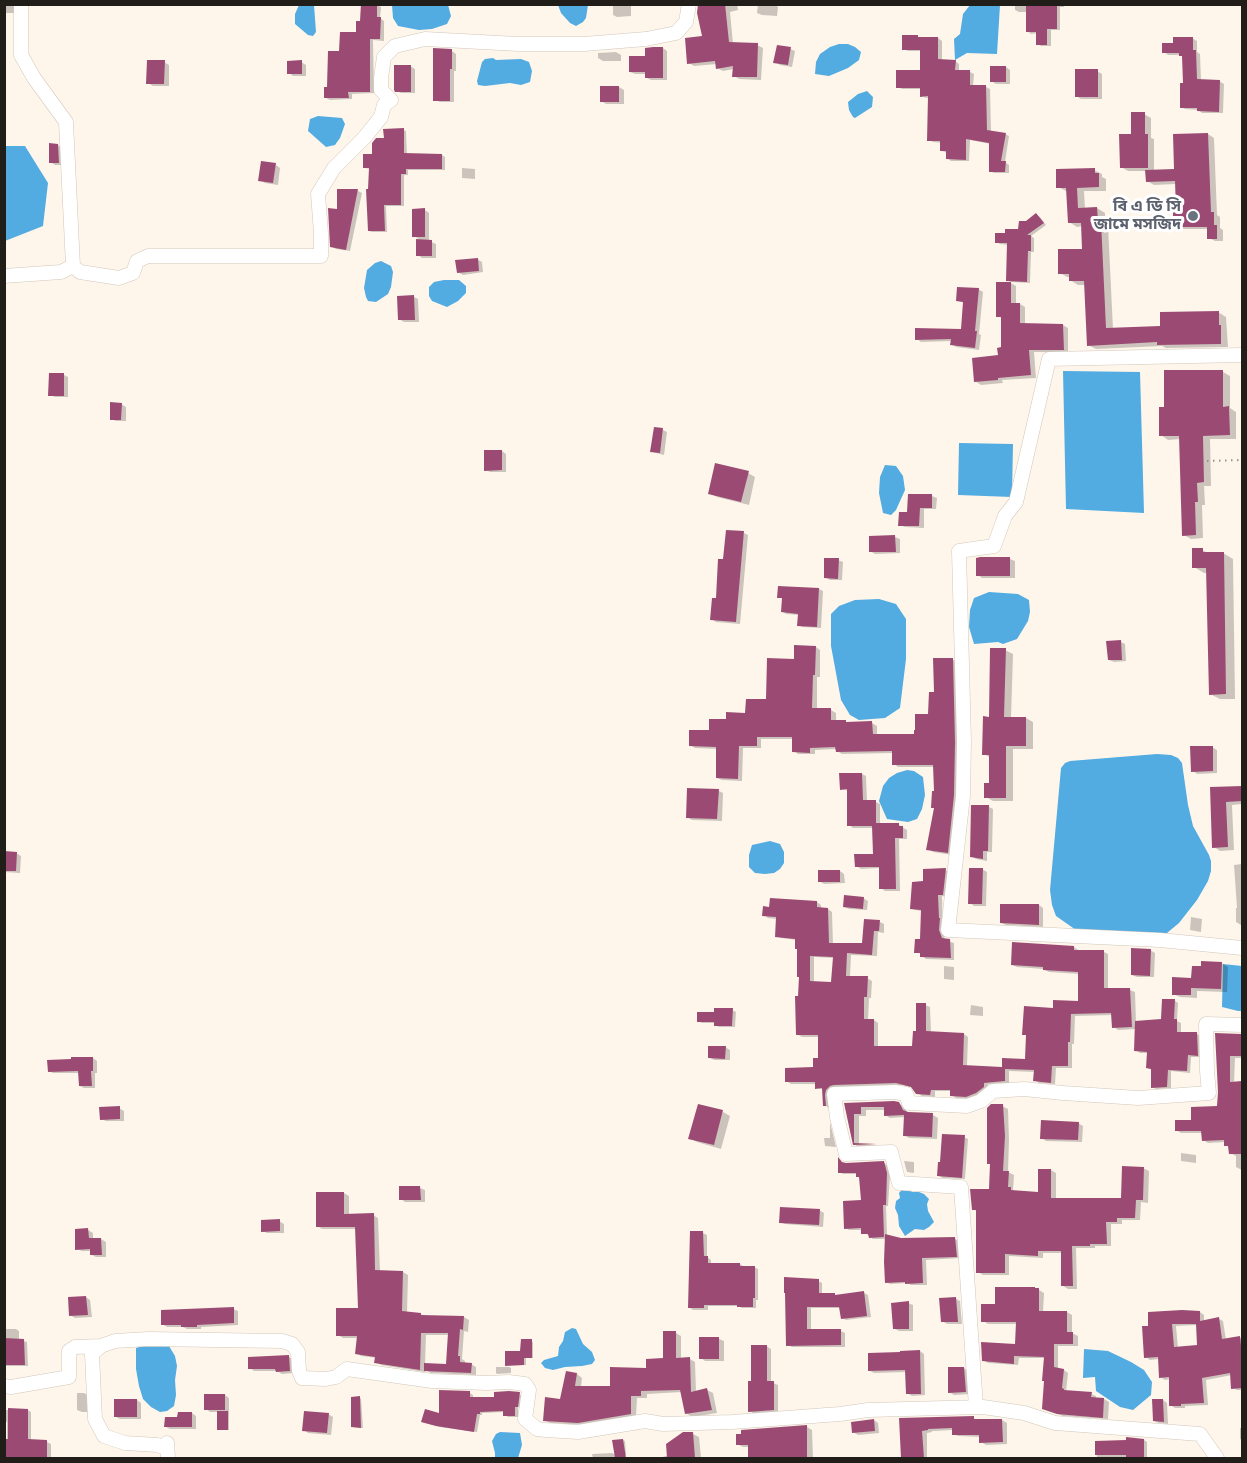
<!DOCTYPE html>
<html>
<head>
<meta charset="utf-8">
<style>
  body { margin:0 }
  #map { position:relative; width:1247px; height:1463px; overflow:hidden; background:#fff6eb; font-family:"Roboto Condensed",sans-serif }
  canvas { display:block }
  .frame { position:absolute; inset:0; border:6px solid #211d19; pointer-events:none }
</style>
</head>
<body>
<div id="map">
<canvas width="1247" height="1463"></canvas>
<div class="frame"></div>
</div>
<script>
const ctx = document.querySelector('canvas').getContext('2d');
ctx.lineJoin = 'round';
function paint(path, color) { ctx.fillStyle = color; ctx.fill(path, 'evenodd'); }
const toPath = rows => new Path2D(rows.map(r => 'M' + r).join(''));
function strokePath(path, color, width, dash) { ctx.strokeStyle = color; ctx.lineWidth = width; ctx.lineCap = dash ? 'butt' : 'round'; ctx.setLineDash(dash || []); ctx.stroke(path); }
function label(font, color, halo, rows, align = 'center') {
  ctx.font = font + ' "Roboto Condensed","Noto Sans Bengali",sans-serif'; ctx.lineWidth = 6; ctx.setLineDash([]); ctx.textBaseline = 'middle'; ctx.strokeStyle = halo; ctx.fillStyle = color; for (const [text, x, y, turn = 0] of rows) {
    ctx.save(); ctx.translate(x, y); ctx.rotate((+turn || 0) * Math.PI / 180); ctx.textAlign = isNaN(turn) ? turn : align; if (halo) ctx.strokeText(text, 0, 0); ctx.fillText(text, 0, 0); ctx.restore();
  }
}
const water = toPath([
  [299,5,314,5,316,32,313,36,308,35,295,24,295,14],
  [392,5,448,5,451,16,447,24,432,29,419,30,398,26,393,18],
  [558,5,588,5,586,18,583,22,576,26,570,23,561,13],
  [970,5,1000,5,997,54,967,53,955,60,954,39,960,34,963,14],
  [839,44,848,44,855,47,861,52,859,60,848,68,829,76,815,74,816,62,820,54,830,47],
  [493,58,496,60,521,59,529,62,532,71,530,82,521,85,510,83,485,86,478,85,477,81,482,62,485,59],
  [867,91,873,97,872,107,855,118,853,117,849,110,848,102,858,94],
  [318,116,342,118,345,124,340,138,335,145,326,147,308,131,310,119],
  [5,146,25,146,48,183,43,226,5,241],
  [381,261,391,266,393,272,391,287,388,294,376,302,368,301,366,297,364,288,367,270,375,263],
  [444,280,459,280,466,286,466,293,458,301,447,307,432,301,429,296,429,287,434,282],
  [1063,371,1140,372,1144,513,1066,509],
  [959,443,1013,444,1012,497,958,495],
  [885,465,896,466,903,476,905,490,896,510,891,515,883,513,879,493,880,477],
  [989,592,1018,594,1029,600,1030,612,1028,621,1017,639,1003,644,998,642,974,644,969,627,970,610,974,598],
  [879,599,896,604,906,619,906,659,900,708,885,718,859,720,850,715,841,700,831,646,831,614,839,606,855,600],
  [1157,754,1171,755,1178,758,1182,763,1188,805,1193,826,1209,855,1211,861,1211,871,1208,881,1197,900,1179,923,1167,933,1157,935,1076,930,1056,916,1052,905,1050,890,1061,768,1065,763,1070,761],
  [907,770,914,771,923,777,925,795,922,809,917,819,908,822,887,819,879,801,883,786,889,778,897,773],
  [770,841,780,844,784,852,784,863,780,869,774,873,765,874,755,873,749,867,749,855,752,845],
  [1223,964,1242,966,1242,1011,1238,1011,1222,1007],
  [906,1185,912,1192,919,1192,924,1194,929,1199,927,1204,928,1211,934,1222,929,1227,924,1230,915,1229,905,1236,899,1226,898,1215,895,1208,896,1201,900,1198,899,1193],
  [572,1328,576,1329,583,1344,592,1352,595,1360,592,1364,582,1366,565,1367,553,1370,545,1368,541,1363,544,1360,558,1356,559,1347,563,1341,565,1332],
  [149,1344,169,1346,175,1356,177,1366,175,1380,176,1395,174,1406,167,1411,160,1412,151,1407,143,1399,139,1386,136,1369,136,1348],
  [1084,1349,1108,1351,1131,1362,1144,1370,1152,1382,1151,1395,1133,1410,1120,1407,1096,1391,1095,1377,1083,1378],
  [500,1432,520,1433,522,1445,518,1458,495,1458,495,1453,492,1441,496,1434]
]);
const shadow = toPath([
  [4,4,14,4,14,13,4,13],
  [613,4,631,4,631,16,617,17,613,15],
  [699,4,737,4,738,10,730,12,733,44,757,45,763,48,761,80,739,79,734,76,734,69,723,71,717,68,717,64,694,66,689,63,704,37],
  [758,4,774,4,778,7,777,16,762,15,757,13],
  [1015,4,1064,4,1064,7,1060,7,1060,30,1051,30,1051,46,1041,46,1038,44,1038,33,1031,34,1027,31,1027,12,1019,12,1015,10],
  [377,5,381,7,380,18,384,21,384,41,373,40,374,93,352,94,352,99,330,100,326,98,341,53,357,34,362,22],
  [918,37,921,38,938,38,942,41,942,61,955,61,959,64,959,71,970,72,974,74,973,87,986,87,990,89,991,132,1005,134,1009,136,1005,162,1009,165,1009,173,994,173,990,171,991,144,970,140,969,161,951,161,947,158,947,153,942,151,942,143,933,142,929,140,930,98,926,98,922,96,922,89,902,89,898,87,921,71,921,51,908,51,904,49],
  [1192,38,1197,41,1197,52,1200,54,1201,81,1219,81,1224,84,1223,113,1202,113,1198,110,1185,109,1181,107,1184,85,1183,57,1180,55,1168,55,1164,52],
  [663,48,667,51,667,80,651,80,647,78,647,74,635,74,630,72],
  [790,49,795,51,792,67,780,65,775,62],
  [452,51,456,54,456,71,454,71,454,102,440,102,435,100],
  [616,52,621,55,621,61,603,61,598,58,598,53],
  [164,62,169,65,169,86,153,86,148,83],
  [301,62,306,65,306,76,293,76,289,73],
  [410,66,415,69,415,93,401,93,395,90],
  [1006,67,1010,70,1010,84,996,84,991,81],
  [1097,71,1102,74,1102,99,1081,99,1076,96],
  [601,87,619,87,624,90,624,104,606,104,601,101],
  [1144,114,1151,118,1151,138,1154,139,1154,171,1176,170,1208,134,1214,138,1217,215,1220,217,1220,228,1223,230,1223,241,1215,241,1209,238,1209,229,1181,229,1175,226,1177,213,1176,184,1154,185,1147,181,1147,171,1128,171,1121,167,1133,136],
  [403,130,406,131,407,155,442,155,445,157,445,170,408,170,408,175,404,175,404,206,386,206,387,232,372,232,369,231,370,169,365,168,385,140],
  [58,145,62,148,63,165,55,165,50,162],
  [276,165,280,168,278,185,265,183,260,180],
  [462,168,475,169,475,179,462,178],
  [1094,170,1102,174,1102,177,1106,179,1106,191,1084,191,1085,209,1097,208,1105,213,1105,225,1108,226,1113,329,1161,327,1218,312,1226,317,1228,347,1166,348,1162,346,1096,349,1088,345,1085,285,1078,285,1070,280,1070,277,1067,277,1060,273,1084,251,1083,226,1077,227,1069,222,1068,192,1058,187],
  [338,190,358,191,362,193,350,251,336,249,331,246,338,211],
  [425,210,429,213,429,241,436,244,436,258,422,258,418,255,422,241,414,236],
  [1037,215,1040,217,1046,225,1031,236,1034,238,1034,252,1031,252,1030,283,1011,282,1008,280,1008,245,1000,244,996,242,1019,231,1027,222],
  [477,259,482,262,483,272,463,275,458,272],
  [1011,283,1016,286,1016,304,1020,304,1025,307,1025,325,1063,325,1068,328,1068,352,1034,352,1036,378,1002,380,1003,383,981,385,975,381,999,357,1003,349,1002,318,998,316],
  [978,289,983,292,979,334,981,335,979,350,956,347,952,344,952,341,921,342,917,339,962,331,964,303,957,300],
  [414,297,418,299,419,322,404,322,399,319],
  [1223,372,1230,376,1230,408,1236,412,1236,439,1210,439,1211,486,1204,486,1205,505,1202,505,1203,538,1191,539,1184,535,1181,439,1168,440,1161,435,1165,409],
  [64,375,68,377,68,397,55,397,50,395],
  [121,404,126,407,126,421,116,421,111,419],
  [655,429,663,430,667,432,664,455,656,453,651,451],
  [502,451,506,454,506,472,490,472,486,470],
  [748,473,755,477,749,505,717,497,709,493],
  [909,495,932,496,937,498,936,509,924,509,924,528,905,527,900,525,909,513],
  [744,533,748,535,740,624,716,622,712,619,717,600],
  [895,537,900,539,900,553,875,554,870,551],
  [1202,550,1208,553,1223,553,1233,559,1235,699,1220,699,1210,694,1208,573,1204,573,1194,567],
  [978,559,1010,559,1015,561,1015,578,982,578,978,575],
  [838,560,843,562,842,580,830,580,825,577],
  [780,588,819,589,823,591,821,628,802,627,799,625,799,615,786,614,782,611,783,599,779,597],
  [1121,642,1125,644,1126,661,1114,662,1109,660],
  [816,647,820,650,820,677,817,677,817,710,831,710,836,713,836,722,846,722,849,723,872,723,877,726,877,735,915,735,930,715,935,693,952,659,957,662,958,799,952,855,933,852,928,849,935,809,933,807,935,793,935,767,898,767,894,764,894,753,842,754,837,751,837,749,815,750,815,754,798,754,794,751,794,739,761,739,761,748,743,748,742,781,722,780,717,778,718,749,695,748,690,745,727,721,747,714,767,701,795,661],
  [1005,650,1013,654,1011,718,1026,718,1033,722,1033,749,1013,749,1013,801,993,801,986,797,991,785,991,758,984,754,990,718],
  [1212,747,1217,750,1217,773,1197,774,1193,771],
  [862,774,866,776,867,802,876,802,880,804,880,825,899,825,907,830,907,839,899,839,900,891,885,891,881,888,880,868,861,869,856,866,874,856,874,828,853,828,849,825,849,791,841,789],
  [1242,787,1242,804,1232,805,1234,850,1220,851,1214,847,1211,788],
  [719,791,723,793,722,821,692,820,687,817],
  [989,807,993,809,992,852,987,852,987,861,976,859,972,856],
  [4,853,16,853,21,856,20,873,4,872],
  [1242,864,1242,925,1241,925,1236,922,1236,908,1237,908,1234,865],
  [982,869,987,872,986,906,974,906,970,903],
  [945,870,950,872,947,897,942,896,943,933,945,940,954,943,954,960,926,959,922,956,922,954,915,952,922,941,922,911,915,910,911,908,924,883],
  [840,871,844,874,845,883,824,884,819,881],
  [863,898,868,901,867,910,849,909,844,907],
  [817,902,821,905,821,909,828,909,832,912,833,945,864,944,880,922,884,924,884,933,878,932,877,956,851,955,850,977,867,978,872,981,871,998,869,998,868,1021,874,1020,878,1023,878,1048,914,1047,925,1005,930,1007,931,1033,964,1034,968,1037,967,1066,1004,1069,1026,1060,1028,1036,1023,1034,1054,1010,1079,1002,1080,974,1049,972,1043,969,1017,967,1012,965,1074,947,1078,950,1078,951,1104,952,1108,954,1108,989,1130,990,1135,992,1136,1022,1162,1020,1174,1000,1178,1003,1177,1021,1181,1023,1181,1033,1197,1034,1201,1036,1201,1057,1191,1057,1190,1073,1171,1071,1171,1088,1156,1089,1152,1087,1152,1070,1148,1068,1148,1053,1140,1053,1136,1050,1136,1029,1118,1030,1114,1027,1113,1015,1075,1016,1074,1044,1072,1044,1072,1068,1056,1068,1055,1084,1039,1083,1035,1080,1035,1072,1009,1071,1009,1083,988,1084,988,1089,981,1095,971,1099,956,1098,952,1095,952,1091,935,1091,935,1097,922,1096,917,1093,914,1088,902,1085,839,1087,834,1088,830,1108,829,1108,824,1105,824,1090,817,1088,817,1084,791,1084,786,1081,814,1069,819,1060,819,1037,802,1037,797,1034,800,977,797,940,781,938,776,936,777,919,768,918,764,915],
  [814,957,834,958,833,984,814,983],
  [1039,905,1043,908,1043,927,1006,925,1001,923],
  [1191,917,1202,919,1201,932,1190,930],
  [1150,950,1155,953,1154,977,1137,977,1132,975],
  [1221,963,1228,967,1227,992,1197,991,1197,998,1180,997,1173,994],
  [944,966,954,967,954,980,944,979],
  [971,1005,983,1007,983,1016,970,1015],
  [732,1010,736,1012,735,1027,719,1027,715,1025,715,1023,702,1023,698,1021],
  [1217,1035,1242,1035,1242,1058,1235,1058,1234,1083,1242,1083,1242,1170,1236,1167,1236,1156,1230,1153,1230,1148,1226,1145,1226,1142,1208,1143,1203,1140,1203,1133,1181,1133,1176,1130,1219,1108],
  [725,1047,730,1050,730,1060,714,1060,709,1057],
  [93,1058,97,1061,97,1073,95,1073,95,1088,84,1088,80,1086,80,1073,53,1073,49,1071],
  [899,1103,904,1107,908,1113,933,1115,938,1118,937,1139,909,1138,904,1135,905,1117,890,1118,885,1115,885,1110,866,1110,866,1116,859,1116,859,1144,878,1145,859,1147,854,1144,846,1104],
  [1002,1106,1008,1109,1009,1140,1008,1172,1014,1175,1013,1190,1017,1192,1040,1193,1051,1170,1056,1173,1056,1199,1122,1200,1143,1168,1149,1171,1148,1203,1141,1202,1140,1220,1122,1220,1122,1224,1111,1224,1111,1246,1095,1246,1095,1248,1076,1248,1077,1289,1068,1289,1063,1286,1063,1253,1043,1253,1043,1258,1009,1256,1009,1275,983,1275,978,1272,978,1212,973,1209,990,1191],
  [119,1108,124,1111,124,1121,106,1121,101,1119],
  [723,1112,730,1116,721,1149,697,1142,690,1138],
  [830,1122,836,1147,825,1146,824,1138,830,1138],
  [1078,1123,1083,1126,1082,1142,1046,1141,1042,1138],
  [964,1137,968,1139,965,1179,943,1178,939,1176],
  [1181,1153,1196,1155,1196,1163,1181,1161],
  [839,1160,844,1164,884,1163,887,1165,890,1175,888,1206,886,1206,887,1236,901,1239,955,1239,959,1241,960,1258,926,1260,927,1285,911,1285,907,1283,890,1284,886,1282,886,1239,873,1239,862,1230,849,1230,846,1228,862,1202,860,1178,858,1176,858,1174,843,1174,840,1172],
  [904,1161,914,1162,914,1173,907,1172],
  [420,1188,425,1190,425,1202,405,1202,401,1199],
  [344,1193,349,1196,349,1215,373,1215,378,1218,380,1271,403,1272,408,1275,407,1313,420,1314,425,1316,464,1317,469,1320,468,1332,464,1331,462,1359,465,1361,465,1364,471,1364,476,1367,476,1375,431,1373,425,1370,425,1372,381,1365,376,1362,377,1358,361,1356,356,1353,358,1338,343,1338,338,1335,359,1310,357,1229,322,1229,317,1226],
  [426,1335,450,1335,448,1366,425,1365],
  [819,1210,824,1213,823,1227,785,1224,781,1222],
  [279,1221,284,1224,284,1233,267,1233,262,1231],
  [88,1230,93,1233,93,1239,101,1239,106,1242,106,1257,96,1257,92,1255,92,1251,82,1251,77,1249],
  [703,1233,707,1235,707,1257,711,1260,711,1264,740,1264,743,1266,754,1267,758,1269,758,1300,756,1300,756,1308,742,1308,738,1306,708,1306,708,1310,693,1310,690,1308],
  [818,1281,822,1283,822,1294,834,1294,837,1296,864,1293,868,1295,871,1317,846,1320,842,1318,841,1308,811,1308,811,1331,841,1331,845,1333,845,1347,792,1347,788,1345],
  [1039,1290,1044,1293,1043,1312,1067,1312,1072,1315,1072,1333,1078,1336,1078,1346,1058,1346,1058,1369,1064,1370,1068,1373,1066,1392,1091,1394,1096,1396,1096,1399,1104,1399,1109,1402,1108,1419,1063,1416,1044,1409,1045,1358,1019,1358,1018,1365,988,1363,983,1360,1016,1346,1017,1324,988,1324,983,1321,996,1305],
  [86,1297,90,1300,92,1317,75,1318,70,1315],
  [956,1299,960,1301,962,1324,947,1324,942,1321],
  [908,1303,913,1305,913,1331,899,1331,895,1329],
  [233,1309,238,1311,238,1325,201,1327,201,1329,187,1329,183,1327,167,1327,162,1324],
  [1200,1312,1204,1315,1204,1322,1219,1319,1223,1321,1226,1340,1242,1338,1242,1390,1237,1390,1232,1388,1232,1375,1206,1380,1208,1405,1185,1406,1185,1408,1175,1408,1170,1405,1171,1379,1165,1380,1160,1377,1159,1359,1150,1360,1146,1357,1144,1328],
  [1197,1325,1198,1347,1178,1348,1176,1326],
  [4,1329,16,1329,19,1331,19,1340,27,1342,28,1366,4,1366],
  [676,1333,681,1336,681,1359,690,1359,695,1362,696,1392,707,1390,713,1393,717,1413,692,1417,686,1413,682,1392,647,1394,647,1398,637,1398,636,1417,584,1425,550,1423,544,1420,562,1400,567,1373,577,1374,582,1378,581,1387,612,1388,664,1360],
  [701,1339,719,1339,724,1341,724,1361,705,1361,701,1358],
  [531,1341,533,1342,533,1358,526,1358,526,1365,506,1365,522,1352],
  [766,1346,771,1349,771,1382,778,1385,778,1412,754,1414,750,1411,753,1382],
  [920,1351,924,1354,925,1395,912,1396,907,1393,907,1372,874,1373,870,1371],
  [289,1357,293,1359,294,1373,282,1374,277,1371,254,1371,250,1368],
  [496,1367,509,1367,511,1368,511,1373,497,1374,496,1373],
  [964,1368,968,1371,970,1394,954,1395,949,1392],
  [440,1392,470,1393,473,1395,473,1399,495,1398,519,1394,522,1396,520,1408,518,1407,518,1417,508,1417,505,1415,505,1412,482,1413,482,1415,480,1415,477,1432,440,1427,426,1423,441,1415],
  [77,1393,84,1393,89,1396,90,1412,82,1412,77,1410],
  [225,1395,229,1398,229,1430,220,1430,219,1412,210,1412,206,1409],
  [359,1398,361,1399,363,1428,353,1427],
  [137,1400,141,1403,141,1419,120,1419,116,1417],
  [1163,1400,1167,1403,1168,1424,1159,1423,1154,1421],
  [4,1410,28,1410,31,1412,31,1441,47,1442,51,1444,51,1458,5,1458,7,1458,7,1422,4,1422],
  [192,1413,196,1416,196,1429,170,1429,166,1427],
  [328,1414,333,1417,331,1435,308,1433,304,1430],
  [973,1418,978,1420,1002,1420,1007,1423,1007,1444,986,1445,981,1442,981,1437,958,1436,953,1434,953,1430,932,1431,932,1432,927,1433,927,1458,902,1458,901,1420],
  [874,1420,878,1423,879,1433,858,1435,853,1432],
  [807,1427,812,1430,813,1458,749,1458,749,1447,743,1447,737,1444],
  [1240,1428,1242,1428,1242,1440,1240,1439],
  [693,1434,699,1437,701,1458,659,1458,669,1455],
  [623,1440,625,1441,626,1455,617,1456,617,1458,593,1458,592,1454,612,1453,616,1455],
  [1144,1440,1147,1442,1147,1458,1097,1458,1096,1442]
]);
const building = toPath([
  [361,4,377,4,377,17,381,17,380,39,370,39,370,92,348,92,349,98,324,98,324,87,327,87,328,51,339,51,340,32,356,32,356,21,360,21],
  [698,4,725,4,729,42,758,43,757,77,732,77,733,66,716,69,715,61,687,64,685,38,702,36,697,13],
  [1026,4,1057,4,1057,29,1047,29,1047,45,1036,45,1036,32,1026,32],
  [902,35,918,35,918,37,938,37,938,59,956,60,955,70,970,70,970,85,986,85,987,130,1006,133,1001,161,1006,161,1005,172,989,172,989,143,966,139,966,160,946,159,946,151,940,151,940,141,927,141,928,96,920,97,920,88,896,88,896,70,920,70,920,50,902,50],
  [1173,37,1193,37,1193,50,1196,50,1197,79,1220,80,1219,112,1197,111,1197,108,1180,108,1180,83,1183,83,1182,56,1179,56,1179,53,1162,53,1162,43,1173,43],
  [777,45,791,47,788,65,773,63],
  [653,47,663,47,663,78,645,78,645,72,629,72,629,56,645,56,645,48],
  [433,48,452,49,452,69,450,69,450,101,433,101],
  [147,60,165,60,164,84,146,84],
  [302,60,302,74,287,74,287,61],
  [394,65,411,65,411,92,395,92,394,90],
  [990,66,1006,66,1006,82,990,82],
  [1075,69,1098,69,1098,97,1075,97],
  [600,86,619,86,619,102,600,102],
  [1131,112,1145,112,1145,134,1148,134,1148,168,1120,168,1119,134,1131,134],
  [404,128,404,153,442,154,442,169,406,169,406,174,401,174,401,205,384,205,385,231,368,231,366,189,368,189,369,168,363,168,363,154,372,154,372,143,376,138,384,138,383,129],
  [1208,133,1211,212,1214,212,1214,225,1217,225,1217,239,1207,239,1207,227,1173,227,1173,211,1176,211,1175,181,1146,182,1145,170,1174,169,1173,134],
  [49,143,58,144,59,163,49,163],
  [261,161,276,163,273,183,258,181],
  [1095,168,1095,173,1099,173,1099,187,1077,188,1078,208,1097,207,1098,221,1101,221,1106,328,1160,326,1160,312,1219,311,1219,325,1221,325,1221,344,1157,345,1157,342,1087,346,1084,281,1069,281,1069,274,1058,274,1058,249,1082,249,1081,223,1068,223,1066,188,1056,188,1056,169],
  [337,189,358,189,346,250,330,247,328,208,337,209],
  [425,208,425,237,412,237,412,209],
  [1036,213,1044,223,1027,235,1031,235,1031,251,1028,251,1027,282,1006,281,1007,243,995,243,995,233,1005,233,1005,229,1018,229,1019,221,1026,221],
  [416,239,432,240,432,256,416,256],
  [478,258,479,271,457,273,455,260],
  [996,282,1011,282,1011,303,1020,303,1020,323,1063,324,1064,350,1029,350,1031,375,998,378,998,380,974,382,972,358,998,355,997,348,1001,347,1001,317,996,317],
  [957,287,979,288,975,331,977,331,975,348,950,345,951,339,915,340,915,328,961,329,963,302,956,301],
  [414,295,415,320,398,320,397,296],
  [1164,370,1223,370,1223,407,1229,406,1230,435,1203,436,1204,482,1197,483,1198,502,1195,502,1196,535,1182,536,1179,436,1159,436,1159,407,1164,407],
  [49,373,64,373,64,396,48,396],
  [110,402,122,403,121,420,110,420],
  [654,427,663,428,660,453,650,452],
  [484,450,502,450,502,470,484,471],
  [715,463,749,471,741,502,708,494],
  [908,494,932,494,932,508,920,508,919,526,898,526,899,512,907,512],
  [726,530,744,531,736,622,710,620,712,598,716,598,718,559,723,559],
  [895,535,896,552,869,552,869,536],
  [1192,548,1203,548,1203,552,1224,552,1226,694,1209,695,1206,568,1192,568],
  [980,557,1010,557,1010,576,976,576,976,558],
  [824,558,839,558,838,579,824,578],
  [778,586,819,588,817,627,797,626,798,614,781,612,782,598,777,598],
  [1121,640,1122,660,1108,660,1106,641],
  [794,645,816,646,815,675,813,675,812,708,831,708,831,720,846,720,846,722,872,721,873,734,914,734,914,730,915,730,915,714,928,714,929,692,934,692,933,658,953,658,955,742,954,795,948,853,926,850,934,808,931,808,932,791,934,791,933,765,892,765,892,751,836,752,835,747,810,748,810,753,792,752,792,737,757,737,757,746,739,746,738,779,716,778,716,747,689,746,689,730,709,730,709,719,726,719,726,712,745,713,746,699,766,699,767,658,794,659],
  [990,648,1006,648,1004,717,1026,717,1026,746,1006,746,1006,798,984,798,984,783,989,783,989,755,982,755,983,716,989,717],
  [1190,746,1213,746,1213,771,1191,772],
  [839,773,862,773,863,800,876,800,876,823,899,823,899,826,903,826,903,838,895,838,896,889,879,889,879,867,855,867,854,854,873,854,872,826,847,826,847,789,840,790],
  [1242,786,1242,801,1226,802,1228,847,1212,848,1210,787],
  [687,788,719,789,717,819,686,818],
  [971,805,989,805,988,851,983,851,983,859,970,857],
  [4,851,17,852,16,871,4,871],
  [946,868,943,895,938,895,939,918,940,918,939,930,942,938,950,939,951,958,920,957,920,953,914,953,915,939,920,939,921,910,910,909,912,882,923,881,923,869],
  [969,868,983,868,982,904,968,904],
  [818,870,840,870,840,882,818,882],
  [844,895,864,897,863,909,843,907],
  [770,898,817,901,817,907,828,908,829,943,862,943,864,919,880,920,879,931,874,931,872,955,847,953,846,976,868,976,867,997,864,997,864,1019,874,1019,874,1046,912,1046,913,1031,916,1031,916,1003,926,1003,926,1031,964,1033,963,1065,1002,1067,1002,1058,1025,1059,1026,1035,1022,1035,1024,1006,1053,1008,1053,1000,1078,1001,1078,972,1043,970,1043,967,1011,965,1012,942,1074,946,1074,950,1104,950,1104,988,1130,988,1132,1027,1112,1028,1111,1013,1071,1014,1070,1042,1068,1042,1068,1066,1052,1066,1051,1083,1033,1081,1034,1070,1005,1069,1005,1081,984,1083,984,1087,976,1093,966,1097,950,1096,950,1090,931,1090,930,1095,916,1094,911,1087,896,1083,834,1085,830,1086,826,1090,825,1095,826,1106,823,1106,822,1088,815,1089,815,1082,785,1082,785,1068,813,1067,813,1058,818,1058,818,1035,796,1035,795,996,798,996,799,977,797,977,797,949,795,949,795,939,775,937,776,917,762,916,763,906,769,907],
  [810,956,833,957,831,982,810,981],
  [1000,904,1039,904,1039,925,1000,923],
  [1131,948,1151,949,1150,976,1131,975],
  [1201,961,1222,962,1221,989,1191,988,1191,995,1172,995,1172,977,1191,978,1192,966,1201,966],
  [1162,999,1175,999,1174,1019,1177,1019,1177,1032,1197,1032,1198,1056,1188,1055,1187,1071,1168,1070,1167,1087,1151,1088,1151,1069,1146,1068,1147,1052,1134,1051,1135,1021,1161,1019],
  [714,1008,733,1008,732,1026,714,1026,714,1022,697,1022,697,1012,714,1012],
  [1215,1033,1241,1034,1241,1056,1230,1056,1230,1082,1242,1081,1242,1154,1229,1154,1228,1146,1224,1146,1224,1140,1202,1141,1201,1131,1175,1131,1175,1120,1191,1120,1191,1107,1217,1106,1218,1092],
  [708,1046,726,1046,725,1059,708,1058],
  [71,1057,93,1057,93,1071,91,1071,92,1086,79,1086,78,1071,48,1072,47,1060,71,1059],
  [894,1101,899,1102,903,1110,908,1112,933,1113,932,1137,903,1136,904,1115,884,1116,884,1107,861,1107,861,1114,854,1114,854,1143,877,1144,853,1145,844,1103],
  [698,1104,723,1110,714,1145,688,1139],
  [991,1104,1003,1104,1005,1136,1003,1171,1009,1171,1008,1187,1011,1187,1011,1190,1038,1192,1038,1169,1051,1169,1051,1198,1121,1198,1122,1166,1144,1167,1143,1200,1136,1200,1135,1218,1117,1218,1117,1222,1106,1222,1107,1244,1090,1244,1090,1246,1072,1246,1073,1286,1061,1286,1061,1251,1038,1251,1038,1256,1005,1254,1005,1273,976,1273,976,1210,972,1210,970,1189,989,1189,990,1164,987,1164,987,1108],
  [120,1106,120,1119,100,1120,99,1107],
  [1041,1120,1079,1122,1078,1140,1040,1139],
  [942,1134,965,1135,962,1178,937,1176,938,1162,940,1162],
  [838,1157,842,1162,846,1163,884,1161,887,1173,886,1205,883,1205,884,1237,869,1238,868,1234,861,1234,861,1228,844,1229,843,1201,861,1200,859,1177,856,1177,856,1173,838,1173],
  [399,1186,420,1186,421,1200,399,1200],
  [316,1192,344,1192,344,1214,374,1213,375,1270,403,1271,402,1311,421,1313,421,1315,464,1316,463,1330,460,1329,458,1356,460,1356,460,1362,472,1363,471,1373,424,1371,424,1363,446,1364,448,1333,421,1333,420,1370,374,1363,375,1357,355,1354,357,1336,336,1336,336,1308,358,1308,355,1227,316,1227],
  [780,1207,820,1209,819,1225,779,1223],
  [280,1219,280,1231,261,1232,261,1220],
  [88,1228,89,1238,101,1238,102,1255,90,1255,90,1249,75,1250,75,1229],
  [690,1231,703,1231,704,1256,708,1256,708,1263,740,1263,740,1266,755,1266,755,1298,753,1298,753,1307,737,1307,737,1305,704,1305,704,1308,688,1308],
  [885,1234,901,1238,955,1237,957,1257,922,1258,923,1283,905,1284,905,1282,885,1283,884,1262],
  [784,1277,819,1279,819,1293,835,1293,835,1295,864,1291,867,1316,841,1319,839,1307,807,1307,807,1329,841,1329,841,1345,786,1346,785,1293,784,1293],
  [995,1287,1035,1287,1035,1288,1039,1288,1039,1311,1067,1311,1067,1332,1073,1332,1073,1344,1054,1344,1054,1367,1064,1369,1062,1388,1064,1389,1064,1390,1092,1392,1091,1397,1104,1398,1103,1418,1057,1414,1042,1409,1044,1381,1042,1381,1044,1357,1014,1356,1014,1364,982,1361,981,1342,1015,1344,1016,1322,981,1322,981,1304,995,1304],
  [86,1296,88,1315,69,1316,68,1297],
  [956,1297,958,1322,941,1322,939,1298],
  [909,1301,909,1329,893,1329,891,1303],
  [234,1307,234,1323,197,1325,197,1327,181,1327,181,1325,161,1325,161,1310],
  [1182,1310,1200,1311,1200,1321,1219,1317,1222,1339,1240,1336,1242,1355,1242,1388,1231,1389,1230,1373,1202,1378,1204,1403,1181,1404,1181,1406,1169,1406,1169,1377,1159,1378,1158,1357,1144,1358,1142,1326,1148,1326,1148,1312],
  [1172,1324,1196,1324,1197,1345,1174,1347],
  [663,1331,676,1331,676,1358,690,1357,691,1392,707,1388,712,1410,685,1414,680,1390,641,1391,641,1396,631,1396,631,1414,578,1423,543,1421,545,1397,560,1399,566,1371,577,1373,575,1386,610,1386,610,1367,646,1368,646,1359,663,1358],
  [699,1337,719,1337,719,1359,699,1359],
  [4,1338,24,1339,25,1365,4,1365],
  [521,1339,532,1339,532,1358,524,1358,524,1365,505,1366,505,1351,520,1351],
  [751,1345,767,1345,767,1381,774,1381,774,1410,748,1412,748,1381,751,1381],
  [920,1350,921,1394,906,1394,905,1370,868,1371,868,1353,900,1352,900,1351],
  [289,1355,290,1371,276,1372,275,1369,248,1369,248,1357],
  [948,1367,964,1367,966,1392,948,1393],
  [439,1390,470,1391,470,1397,494,1397,494,1392,509,1391,520,1392,518,1407,515,1407,515,1416,503,1416,503,1411,480,1412,480,1414,477,1414,474,1432,436,1426,421,1422,425,1409,439,1413],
  [204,1394,225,1394,225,1410,204,1410],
  [360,1396,361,1428,351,1427,351,1397],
  [114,1399,137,1399,137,1417,114,1417],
  [1152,1399,1163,1399,1164,1422,1153,1421],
  [8,1408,28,1409,28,1439,47,1440,47,1458,6,1458,6,1439,8,1439],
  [217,1411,228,1411,228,1430,217,1430],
  [304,1411,329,1413,327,1433,302,1431],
  [178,1412,192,1412,192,1427,164,1427,165,1417,177,1417],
  [974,1416,974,1419,1002,1419,1003,1442,979,1443,979,1435,952,1435,952,1428,928,1429,928,1430,922,1431,924,1458,901,1458,899,1418],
  [874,1419,875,1431,852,1433,851,1422],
  [807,1425,807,1458,748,1458,748,1445,736,1445,736,1434,741,1434,741,1430],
  [683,1432,693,1432,695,1458,667,1458,666,1444],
  [1126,1437,1144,1439,1144,1458,1126,1458,1126,1455,1095,1455,1095,1441,1126,1440],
  [623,1439,626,1458,615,1458,612,1440]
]);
const path = toPath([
  [1207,461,1242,460]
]);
const street = toPath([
  [73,266,80,272,119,278,133,273,137,261,148,256,321,256,321,233,318,194,334,168,364,138,381,117,384,105,391,100,381,90,381,78,384,57,395,46,425,39,518,44,584,44,646,39,676,33,686,22,689,4],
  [4,276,61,272,73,266,66,122,34,78,21,55,21,4],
  [1242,355,1049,359,1016,502,1005,516,994,546,959,551,964,742,963,796,948,930,1160,940,1242,948],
  [4,1386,11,1387,69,1377,69,1351,75,1347,101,1346],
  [976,1407,961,1187,899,1183,891,1152,846,1154,837,1117,834,1094,895,1092,906,1094,909,1103,967,1106,981,1101,993,1091,1024,1089,1063,1093,1138,1098,1209,1093,1207,1071,1206,1024,1242,1025],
  [168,1458,167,1443,166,1448,157,1445,125,1443,104,1436,95,1419,92,1354,101,1346,115,1341,148,1339,282,1341,292,1344,298,1352,299,1371,302,1378,326,1379,336,1377,347,1369,432,1381,487,1383,509,1382,525,1384,529,1390,525,1419,537,1429,546,1430,578,1432,645,1421,663,1424,732,1422,840,1414,868,1410,983,1407,1024,1413,1055,1423,1200,1434,1217,1458]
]);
const markers = [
  [1193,216,6,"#6b7280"]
];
const worshipNames = [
  ["বি এ ডি সি",1181,207],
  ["জামে মসজিদ",1181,225]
];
paint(water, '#52abe1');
paint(shadow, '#0003');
paint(building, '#9b4b73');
strokePath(street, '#d1c6b9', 15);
strokePath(path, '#98928a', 2, [1.5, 4.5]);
strokePath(street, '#fff', 14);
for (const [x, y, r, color] of markers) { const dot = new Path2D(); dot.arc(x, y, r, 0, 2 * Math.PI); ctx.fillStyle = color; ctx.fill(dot); strokePath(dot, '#fff', 2); }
label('bold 16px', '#5b616d', '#fff', worshipNames, 'right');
</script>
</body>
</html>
